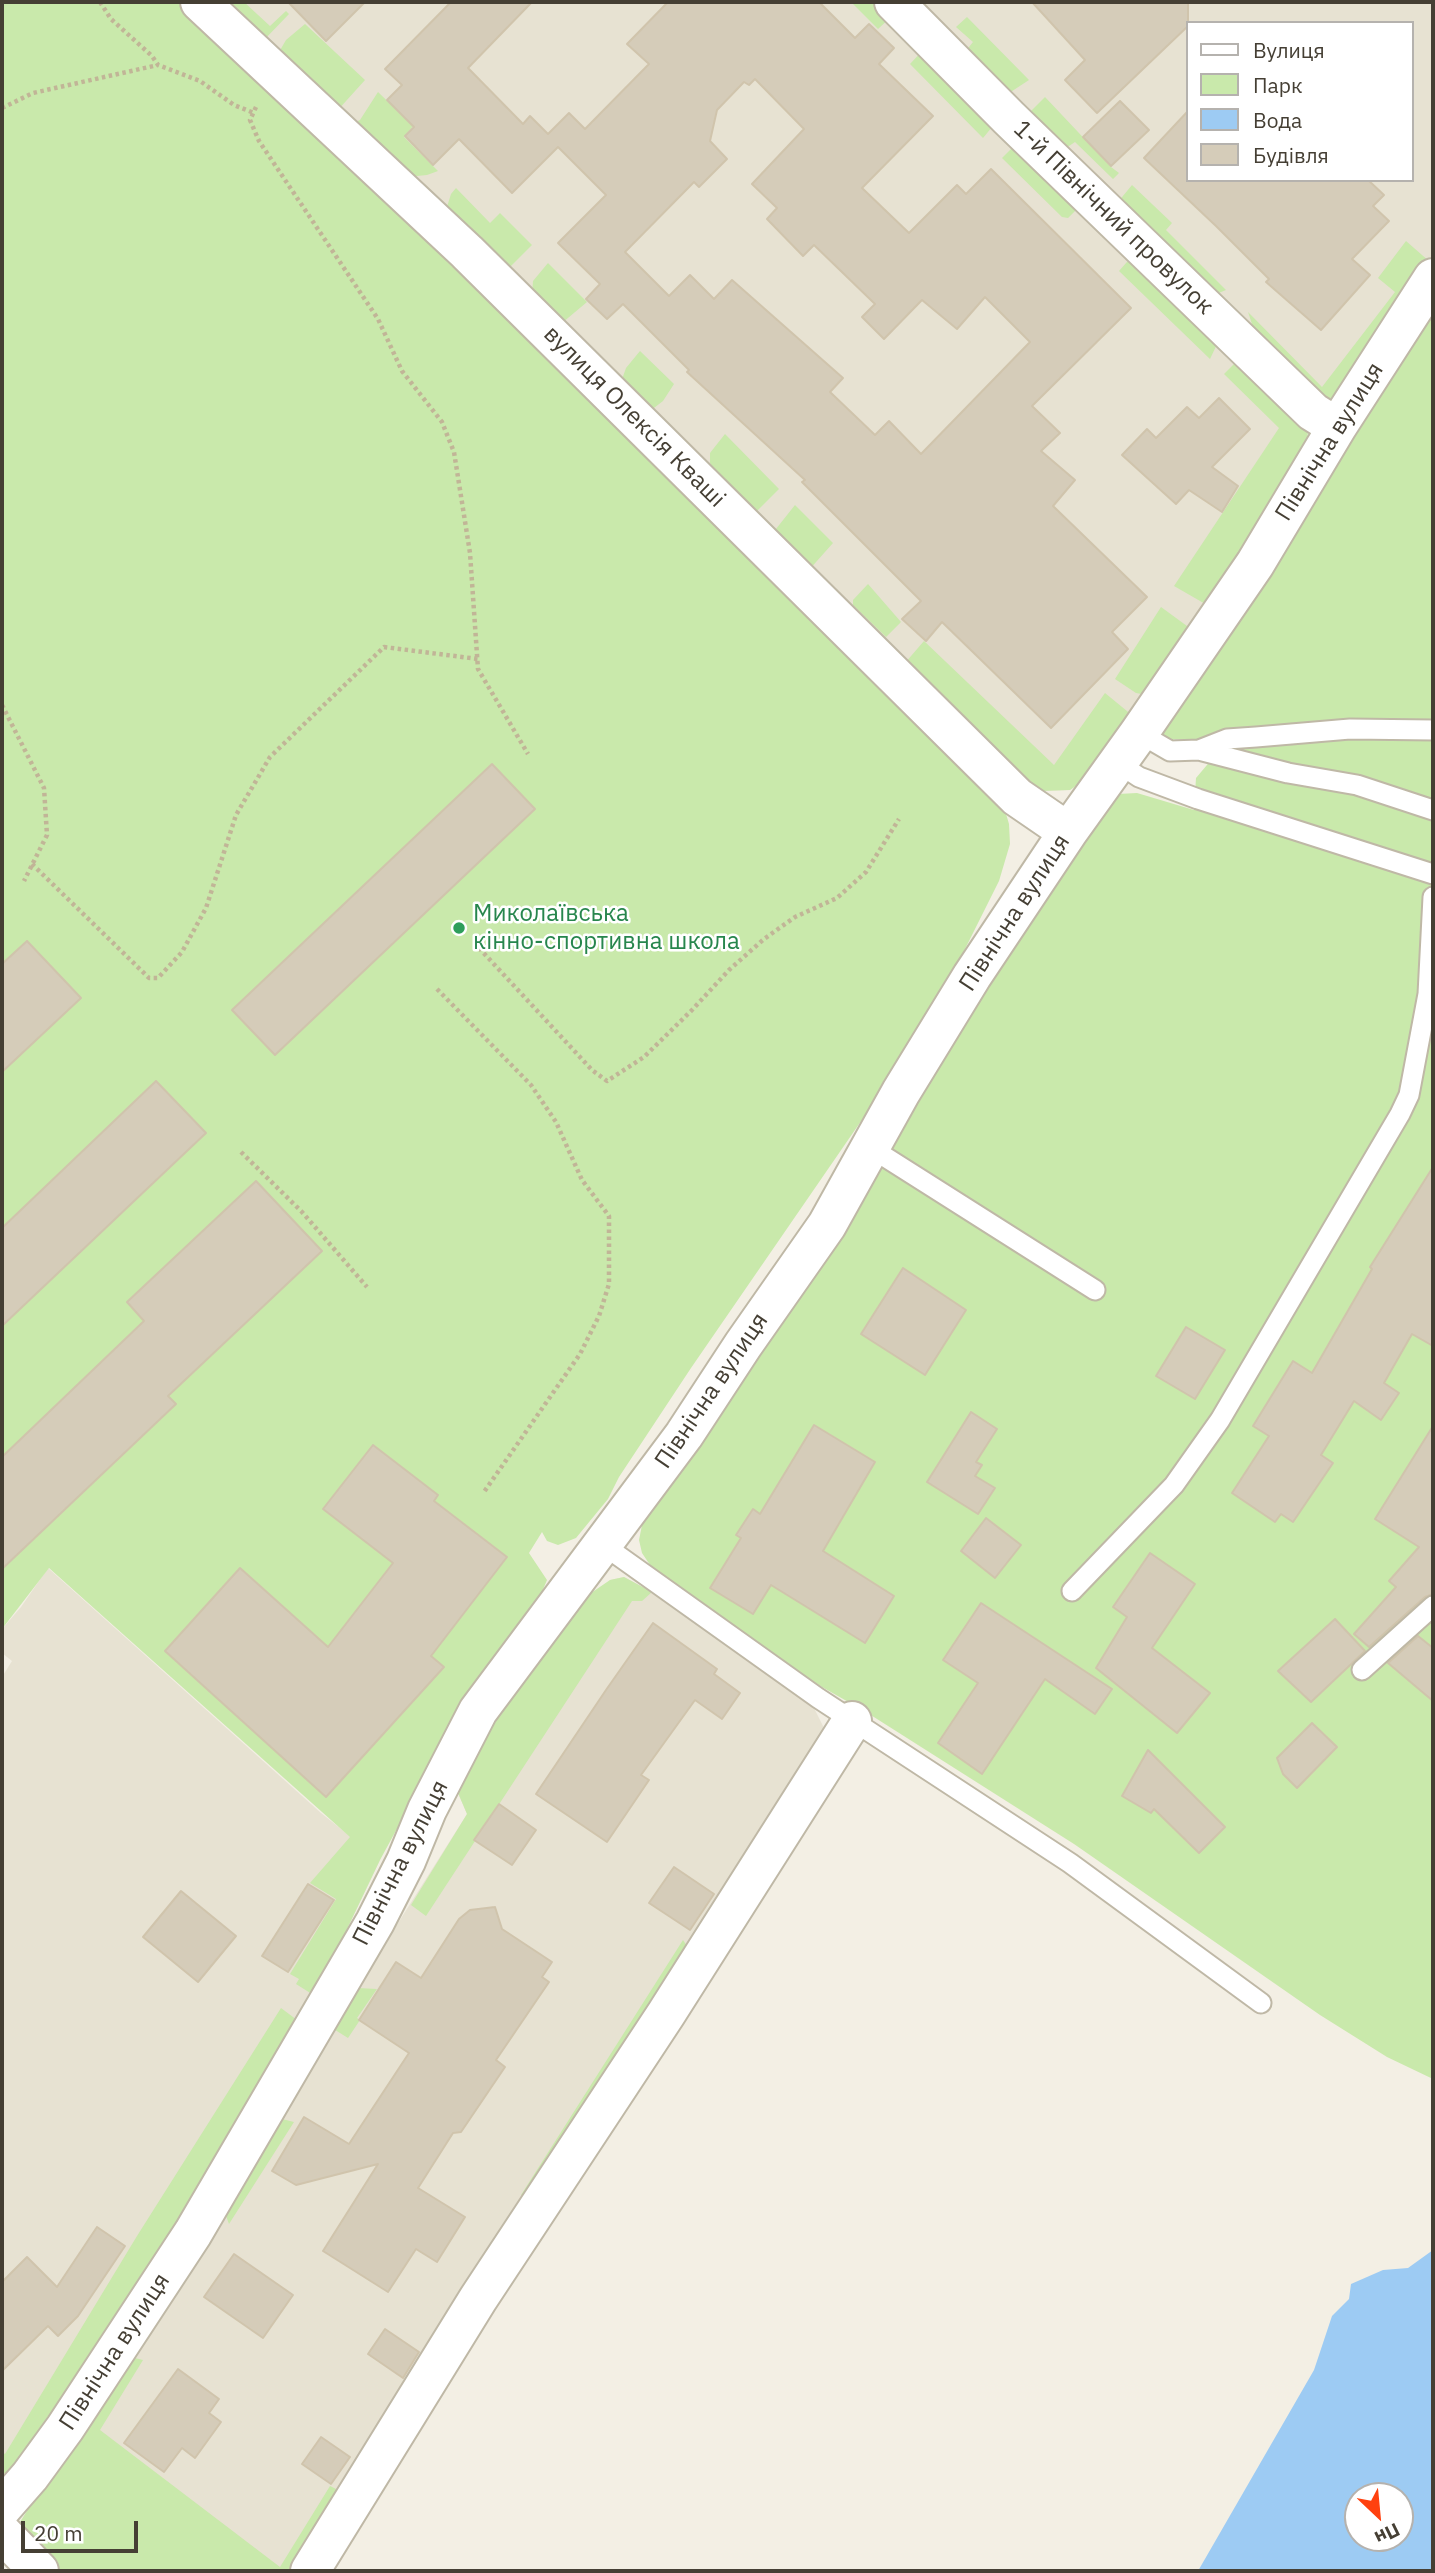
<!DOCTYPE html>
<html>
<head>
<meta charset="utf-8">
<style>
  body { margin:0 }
  #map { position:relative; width:1435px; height:2573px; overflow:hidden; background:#f3efe4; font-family:"IBM Plex Sans",sans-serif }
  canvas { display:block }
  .frame { position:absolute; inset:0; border:4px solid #453f34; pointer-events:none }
  .legend { position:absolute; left:1186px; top:21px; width:228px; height:161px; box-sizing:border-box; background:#fff; border:2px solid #b5b2ae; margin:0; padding:9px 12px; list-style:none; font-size:21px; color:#453f34 }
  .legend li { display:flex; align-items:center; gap:14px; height:35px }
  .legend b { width:35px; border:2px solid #b5b2ae }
  .north { position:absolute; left:1344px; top:2482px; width:70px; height:70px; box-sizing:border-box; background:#fff; border:2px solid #b5b2ae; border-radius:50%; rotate:154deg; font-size:19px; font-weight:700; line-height:28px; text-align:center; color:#453f34 }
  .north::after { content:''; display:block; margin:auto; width:24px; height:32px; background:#ff410f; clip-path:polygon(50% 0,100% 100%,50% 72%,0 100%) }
  .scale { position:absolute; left:21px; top:2521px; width:117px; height:32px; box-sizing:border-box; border:4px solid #453f34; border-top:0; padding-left:9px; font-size:21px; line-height:24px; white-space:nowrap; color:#453f34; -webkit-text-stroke:5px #fff; paint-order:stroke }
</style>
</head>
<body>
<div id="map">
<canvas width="1435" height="2573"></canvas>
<div class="frame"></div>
<ul class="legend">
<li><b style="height:9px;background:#fff"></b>Вулиця</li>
<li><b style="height:19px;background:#c9e9ab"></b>Парк</li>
<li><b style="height:19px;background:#9dcbf3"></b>Вода</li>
<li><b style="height:19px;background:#d5ccb9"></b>Будівля</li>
</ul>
<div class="north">Пн</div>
<div class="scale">20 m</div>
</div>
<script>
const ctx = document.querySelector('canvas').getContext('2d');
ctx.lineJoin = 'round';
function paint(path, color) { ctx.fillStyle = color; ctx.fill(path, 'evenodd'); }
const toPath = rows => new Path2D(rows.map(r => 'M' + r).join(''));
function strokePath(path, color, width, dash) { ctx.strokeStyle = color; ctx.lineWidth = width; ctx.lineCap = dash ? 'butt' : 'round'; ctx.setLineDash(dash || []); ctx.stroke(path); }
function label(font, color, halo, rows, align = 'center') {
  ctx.font = font + ' "IBM Plex Sans",sans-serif'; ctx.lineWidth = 5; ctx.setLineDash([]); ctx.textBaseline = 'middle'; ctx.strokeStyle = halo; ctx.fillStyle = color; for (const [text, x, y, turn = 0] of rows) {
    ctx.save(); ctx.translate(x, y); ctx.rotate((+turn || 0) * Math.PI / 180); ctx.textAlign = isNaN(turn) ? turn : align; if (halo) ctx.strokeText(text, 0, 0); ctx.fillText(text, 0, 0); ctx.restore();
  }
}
const residential = toPath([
  [224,2,879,2,1220,338,1307,448,1100,766,1070,790,1040,791],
  [910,2,1433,2,1433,258,1404,300,1326,398],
  [1188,23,1412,23,1412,180,1188,180],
  [48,1568,321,1813,380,1860,315,1996,2,2474,2,1677,12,1661,2,1653,2,1629,21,1607],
  [624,1577,652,1592,813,1706,824,1728,822,1746,409,2378,289,2571,47,2571,80,2426,467,1814,458,1793,610,1580]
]);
const green = toPath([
  [2,2,180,2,252,71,505,304,1004,807,1009,824,1010,844,999,881,964,951,868,1111,691,1368,619,1477,608,1499,576,1538,558,1545,547,1541,542,1532,529,1553,547,1580,539,1599,511,1633,468,1698,380,1860,315,1996,296,1984,299,1979,290,1974,336,1899,310,1883,350,1837,49,1568,2,1629],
  [224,2,244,2,270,26,286,11,289,14,263,41],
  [851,2,879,2,893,15,878,29],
  [967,17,1029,80,1003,97,961,57,973,42,956,27],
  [305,24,365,80,337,111,279,52,286,40],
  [925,48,997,121,983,138,910,64],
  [378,92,413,126,404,137,438,171,427,175,407,177,351,124,360,120],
  [1045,97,1111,167,1119,173,1113,179,1075,142,1063,150,1026,116],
  [1018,142,1082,204,1068,218,1062,217,1002,158],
  [1132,185,1172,223,1166,230,1226,290,1216,294,1118,202],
  [456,188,490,223,500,213,532,245,507,270,445,213,451,194],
  [1406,241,1430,262,1335,398,1326,398,1313,388,1253,327,1248,312,1322,387,1395,292,1378,278],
  [1134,254,1220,338,1210,359,1119,271],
  [548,263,587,302,562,323,532,295,533,281],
  [1433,301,1433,723,1412,719,1345,723,1201,740,1161,739,1156,734],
  [640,351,674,384,663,401,650,411,621,382,626,368],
  [1241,357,1308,429,1307,448,1207,605,1174,586,1279,428,1224,374],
  [725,434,779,489,753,515,721,482,710,463,710,453],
  [795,505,833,543,808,571,772,534],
  [868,584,901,622,886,637,853,605,853,600],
  [1161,607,1187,626,1189,633,1147,695,1136,693,1115,679],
  [924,641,1054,765,1105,693,1133,716,1086,779,1070,790,1040,791,1021,782,905,663],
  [1353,737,1433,739,1433,2079,1387,2057,1320,2015,1074,1844,866,1712,822,1687,741,1633,690,1598,650,1565,642,1553,639,1540,642,1525,862,1188,1032,907,1118,794,1137,793,1194,810,1196,778,1223,746],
  [624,1577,652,1592,642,1601,632,1601,426,1916,411,1905,467,1814,458,1793,462,1771,489,1725,591,1593,610,1580],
  [683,1940,689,1949,528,2195,521,2195],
  [358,1988,377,1989,357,2018,360,2020,348,2038,332,2028],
  [281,2008,301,2023,180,2232,17,2469,2,2474,2,2452,5,2454,137,2236],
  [282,2119,294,2122,229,2224,225,2213],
  [127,2356,143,2360,100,2430,280,2567,330,2486,338,2490,289,2571,47,2571,15,2530,80,2426]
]);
const water = toPath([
  [1433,2250,1433,2571,1198,2571,1314,2370,1332,2316,1349,2299,1351,2284,1383,2270,1408,2268],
  [1358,2496,1400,2496,1400,2538,1358,2538]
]);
const building = toPath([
  [288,2,365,2,326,41,288,2],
  [451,2,532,2,468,68,523,124,530,116,548,134,569,113,585,129,649,64,627,44,668,2,819,2,855,38,869,24,894,48,879,64,933,116,862,188,909,233,957,185,966,194,991,169,1131,308,1032,406,1060,433,1041,451,1075,480,1053,506,1147,597,1112,632,1128,649,1051,728,942,622,926,641,902,619,921,601,802,482,805,480,687,372,689,370,623,304,607,319,586,299,600,284,558,243,606,195,558,147,512,193,459,139,433,165,405,136,414,127,387,100,402,85,385,69,451,2],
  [755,79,804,129,752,184,777,208,767,219,803,256,814,245,875,304,862,317,884,339,922,300,957,329,985,297,1030,342,921,454,889,421,875,435,830,392,843,378,732,280,714,299,690,275,669,296,625,252,694,182,699,187,727,159,710,141,717,110,744,82,749,85,755,79],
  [1032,2,1188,2,1188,26,1097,113,1065,80,1085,60,1032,2],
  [1120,101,1149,130,1111,166,1083,137,1120,101],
  [1188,111,1188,180,1368,180,1384,195,1373,206,1389,221,1352,259,1370,275,1321,330,1266,282,1269,279,1216,226,1144,158,1188,111],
  [1219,398,1250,429,1212,467,1238,486,1222,512,1189,490,1176,504,1122,455,1147,429,1156,438,1187,407,1199,418,1219,398],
  [492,764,535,809,275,1055,232,1010,492,764],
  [27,941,81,998,2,1072,2,964,27,941],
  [156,1081,206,1133,2,1326,2,1228,156,1081],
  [1433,1167,1433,1346,1412,1334,1384,1383,1399,1393,1381,1420,1354,1401,1321,1455,1333,1463,1293,1522,1281,1514,1275,1522,1232,1493,1269,1436,1253,1426,1293,1361,1312,1373,1372,1269,1370,1267,1433,1167],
  [256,1181,322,1251,168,1396,176,1404,2,1569,2,1457,144,1321,127,1302,256,1181],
  [903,1268,966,1310,925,1375,861,1334,903,1268],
  [1186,1327,1225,1350,1195,1399,1156,1376,1186,1327],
  [971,1412,997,1429,976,1462,982,1465,975,1476,995,1488,978,1514,927,1482,971,1412],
  [814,1425,875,1462,823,1551,894,1596,865,1643,771,1585,753,1614,710,1588,741,1538,736,1535,753,1509,760,1514,814,1425],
  [1433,1426,1433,1594,1425,1597,1369,1647,1354,1634,1396,1587,1389,1581,1419,1547,1375,1519,1433,1426],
  [373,1445,438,1495,434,1501,507,1557,431,1656,444,1667,326,1797,165,1651,240,1568,328,1647,393,1563,323,1509,373,1445],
  [986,1518,1021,1545,995,1578,961,1551,986,1518],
  [1150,1553,1195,1584,1152,1648,1210,1693,1177,1733,1096,1668,1127,1617,1113,1607,1150,1553],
  [981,1603,1112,1689,1095,1714,1045,1679,982,1774,938,1743,978,1683,943,1660,981,1603],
  [1335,1619,1365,1651,1311,1702,1278,1671,1335,1619],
  [653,1623,717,1669,714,1674,740,1693,722,1719,695,1700,641,1775,649,1780,607,1842,536,1794,606,1690,653,1623],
  [1418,1636,1433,1648,1433,1701,1388,1663,1418,1636],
  [1312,1723,1337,1747,1297,1788,1283,1774,1277,1758,1312,1723],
  [1148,1750,1225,1827,1199,1853,1154,1809,1151,1813,1122,1796,1148,1750],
  [499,1804,536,1830,512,1865,474,1840,499,1804],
  [674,1867,714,1894,690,1930,649,1903,674,1867],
  [308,1884,334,1900,288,1972,262,1956,308,1884],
  [181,1891,236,1936,198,1982,143,1937,181,1891],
  [495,1907,502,1929,552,1962,542,1977,549,1982,496,2060,505,2067,461,2132,453,2133,418,2188,465,2217,437,2262,416,2249,388,2292,323,2251,378,2164,296,2185,272,2171,304,2117,349,2144,409,2053,359,2020,396,1962,421,1978,459,1919,470,1910,495,1907],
  [97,2227,125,2246,78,2316,58,2336,48,2326,2,2371,2,2282,27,2257,57,2287,97,2227],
  [234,2254,293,2295,263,2338,204,2297,234,2254],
  [385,2329,419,2352,403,2378,368,2354,385,2329],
  [178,2369,219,2399,209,2413,221,2422,195,2458,182,2448,164,2472,124,2443,178,2369],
  [321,2437,350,2457,331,2484,302,2464,321,2437]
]);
const path = toPath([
  [100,2,111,19,152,56,158,65,200,81,234,105,254,113],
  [256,107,250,120,259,141,378,319,402,371,442,422,454,452,470,553,478,669,528,754],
  [2,108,33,93,158,65],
  [2,705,44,788,47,835,24,881],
  [32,864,149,978,158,978,182,952,206,908,236,815,270,757,384,647,478,659],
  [479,948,592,1070,607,1081,644,1057,692,1010,729,970,764,939,795,917,837,898,866,872,899,819],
  [437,989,531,1085,556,1122,582,1180,609,1216,609,1284,599,1316,580,1354,484,1492],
  [241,1152,302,1212,367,1287]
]);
const service = toPath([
  [1139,733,1170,751,1199,750,1288,773,1357,785,1433,810],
  [1199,750,1227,739,1256,737,1350,729,1433,730],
  [1118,763,1139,777,1198,799,1433,874],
  [871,1148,1095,1290],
  [602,1544,818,1698,1070,1863,1261,2003],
  [1072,1591,1174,1485,1220,1420,1400,1114,1409,1095,1428,994,1433,897],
  [1362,1670,1433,1606]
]);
const minor = toPath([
  [200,2,467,252,1017,797,1068,832],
  [894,2,1009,118,1313,412,1337,427],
  [2,2508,30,2476,65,2428,193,2233,375,1922,406,1861,427,1810,478,1711,684,1435,743,1345,827,1225,901,1092,972,976,1068,832,1139,733,1255,564,1337,427,1433,278],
  [2,2533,39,2571],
  [310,2571,478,2299,666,2014,852,1721]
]);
const markers = [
  [459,928,7,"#2e9e5b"]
];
const streetNames = [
  ["1-й Північний провулок",1113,218,44],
  ["вулиця Олексія Кваші",634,417,45],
  ["Північна вулиця",1330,442,-58],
  ["Північна вулиця",1015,913,-57],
  ["Північна вулиця",712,1391,-56],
  ["Північна вулиця",401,1863,-63],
  ["Північна вулиця",115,2352,-57]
];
const leisureNames = [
  ["Миколаївська",473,914],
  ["кінно-спортивна школа",473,942]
];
paint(residential, '#e7e2d2');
paint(green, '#c9e9ab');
paint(water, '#9dcbf3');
paint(building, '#d5ccb9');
strokePath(building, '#d0c4ac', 2);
strokePath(service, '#bfb8a6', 23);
strokePath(minor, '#bfb8a6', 42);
strokePath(path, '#c1b597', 4.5, [3.5, 3.5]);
strokePath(service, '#fff', 19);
strokePath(minor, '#fff', 38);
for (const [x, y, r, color] of markers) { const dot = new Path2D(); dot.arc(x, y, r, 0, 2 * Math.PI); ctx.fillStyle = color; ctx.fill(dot); strokePath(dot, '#fff', 2.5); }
label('24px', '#453f34', '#fff', streetNames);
label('24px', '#27864d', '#fff', leisureNames, 'left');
</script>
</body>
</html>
